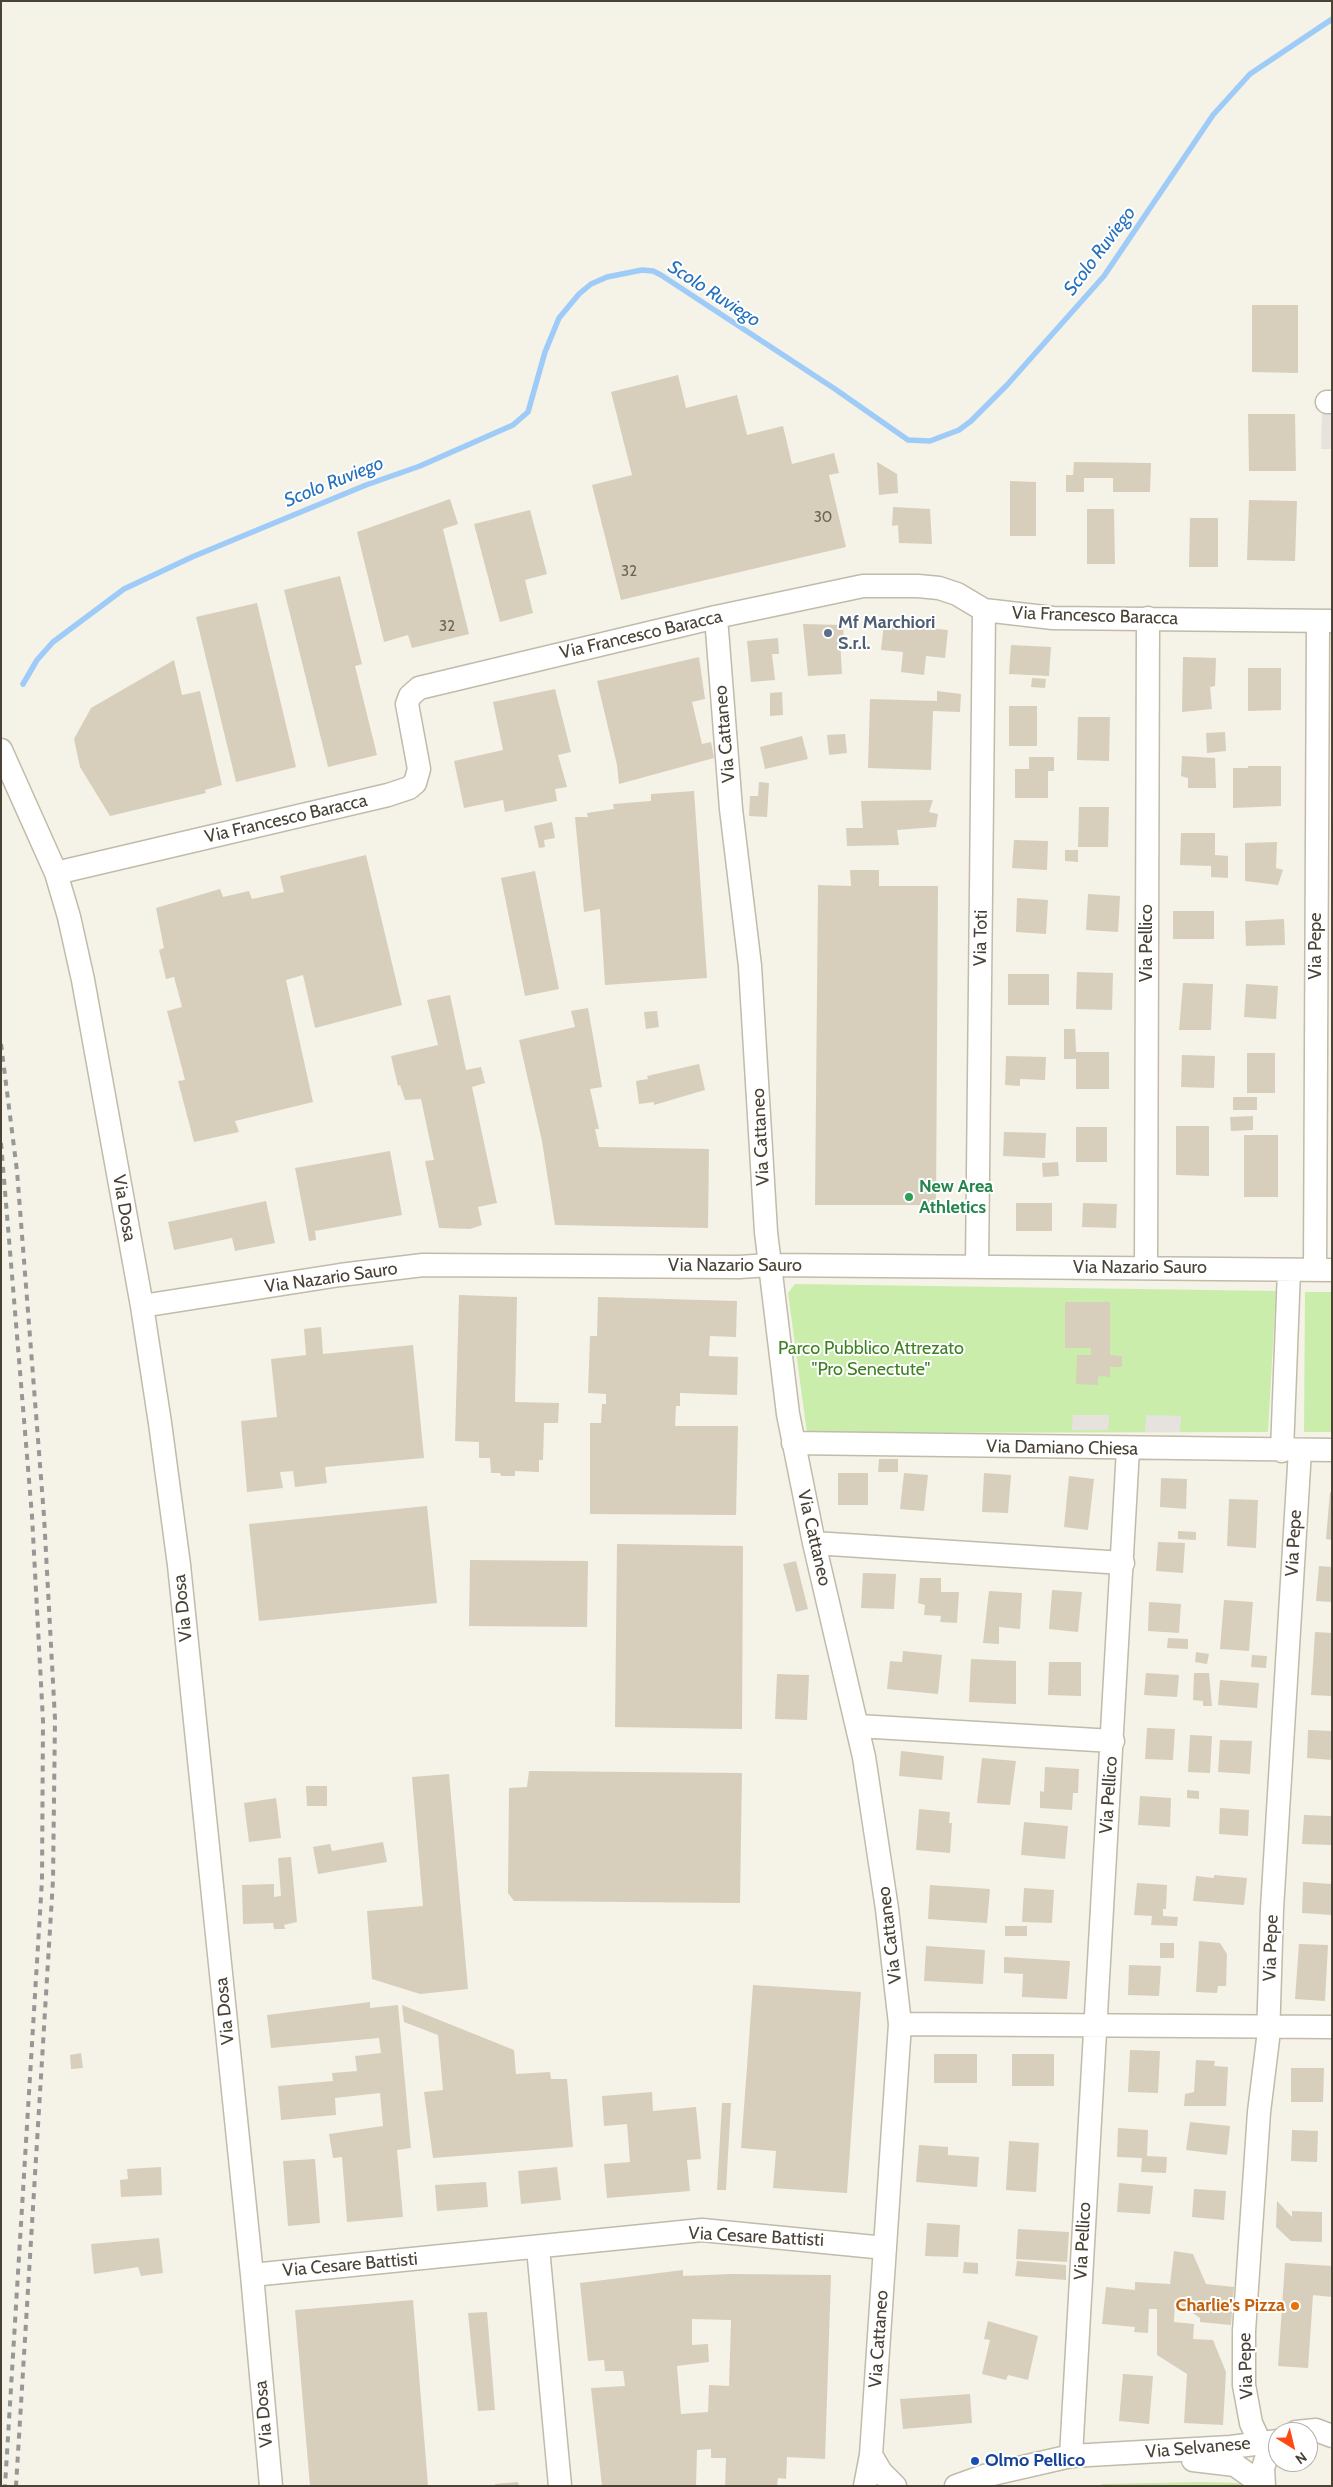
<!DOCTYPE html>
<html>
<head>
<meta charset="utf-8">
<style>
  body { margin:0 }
  #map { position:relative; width:1333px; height:2487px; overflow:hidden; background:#f5f2e7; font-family:Cabin,sans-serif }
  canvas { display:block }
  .frame { position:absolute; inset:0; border:2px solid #494235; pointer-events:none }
  .north { position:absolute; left:1268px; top:2422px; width:50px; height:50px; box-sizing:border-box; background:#fff; border:1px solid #b6b3ae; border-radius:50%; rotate:144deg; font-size:14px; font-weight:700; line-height:20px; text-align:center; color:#494235 }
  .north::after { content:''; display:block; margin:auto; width:18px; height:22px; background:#ff4a14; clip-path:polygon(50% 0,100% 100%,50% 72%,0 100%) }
</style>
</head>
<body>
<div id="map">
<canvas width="1333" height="2487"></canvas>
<div class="frame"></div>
<div class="north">N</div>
</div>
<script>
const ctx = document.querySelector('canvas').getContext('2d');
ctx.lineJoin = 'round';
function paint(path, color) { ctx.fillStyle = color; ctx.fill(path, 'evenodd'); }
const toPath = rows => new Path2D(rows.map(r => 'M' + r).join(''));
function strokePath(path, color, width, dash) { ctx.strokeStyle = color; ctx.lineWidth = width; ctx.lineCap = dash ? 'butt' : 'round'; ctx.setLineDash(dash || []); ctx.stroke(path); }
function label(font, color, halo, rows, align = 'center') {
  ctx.font = font + ' Cabin,sans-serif'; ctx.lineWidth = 4; ctx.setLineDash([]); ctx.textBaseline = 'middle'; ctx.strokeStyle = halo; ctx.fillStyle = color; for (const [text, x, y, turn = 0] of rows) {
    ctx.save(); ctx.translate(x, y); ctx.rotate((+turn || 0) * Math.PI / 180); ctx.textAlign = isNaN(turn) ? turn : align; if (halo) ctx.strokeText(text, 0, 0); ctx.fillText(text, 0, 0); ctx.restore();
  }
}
const green = toPath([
  [795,1284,1276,1291,1268,1432,807,1433,788,1293],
  [1305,1292,1332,1292,1332,1432,1304,1432],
  [1201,2482,1245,2483,1248,2486,1101,2486,1101,2484]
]);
const parking = toPath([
  [1322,409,1332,409,1332,449,1321,449],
  [1073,1415,1109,1415,1108,1430,1072,1430],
  [1146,1415,1181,1416,1180,1432,1145,1432]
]);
const stream = toPath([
  [23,684,37,660,53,642,124,589,192,557,366,485,420,466,513,425,528,412,545,352,559,318,579,294,591,284,607,277,642,270,653,271,661,275,835,389,908,440,930,441,959,430,971,421,1007,385,1104,276,1213,115,1250,74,1332,19]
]);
const building = toPath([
  [1252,305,1298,305,1298,373,1252,372],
  [678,375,686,408,737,395,747,435,783,426,792,464,834,453,839,473,829,475,846,547,621,600,592,485,632,475,611,392],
  [1248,414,1295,414,1296,471,1249,471],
  [877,462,897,474,898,493,879,495],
  [1074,462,1151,463,1150,492,1113,492,1113,478,1084,478,1084,492,1066,492,1066,475,1073,475],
  [1010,481,1036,482,1036,536,1010,536],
  [450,499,458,524,443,529,469,634,412,648,408,635,384,642,357,532],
  [1249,500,1297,501,1295,561,1247,560],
  [893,507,930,509,932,544,899,543,898,525,892,526],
  [1087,509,1114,509,1115,564,1087,564],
  [530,510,547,574,525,580,533,613,500,622,474,524],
  [1190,518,1218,518,1218,567,1189,567],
  [340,576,362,664,355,666,377,755,328,767,284,590],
  [257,603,296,767,236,782,196,617],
  [803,624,843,625,844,641,840,641,842,674,808,676],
  [884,624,948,630,945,658,926,656,924,675,901,672,903,652,881,650],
  [778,638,779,654,772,654,775,680,751,682,747,641],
  [1011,645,1051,647,1049,676,1009,674],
  [699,657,705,699,692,702,702,744,711,742,714,758,619,784,617,765,597,681],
  [1183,657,1216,658,1215,686,1210,687,1212,709,1182,712],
  [174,660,182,695,200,691,222,785,205,790,206,793,110,816,80,767,74,739,91,708],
  [1248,668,1281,668,1281,710,1248,711],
  [1032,678,1046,679,1045,688,1031,687],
  [555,689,571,752,558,755,567,787,555,789,557,801,505,812,503,800,464,808,454,761,503,750,493,702],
  [937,691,961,694,960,712,933,711,931,770,868,768,870,699,937,701],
  [782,692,783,715,770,716,770,693],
  [1009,706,1037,706,1037,746,1009,746],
  [1078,717,1110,717,1109,761,1077,760],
  [1225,732,1226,751,1207,753,1206,733],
  [845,734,847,753,829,755,827,735],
  [802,736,808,759,765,769,760,747],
  [1182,756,1215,758,1216,788,1188,788,1188,778,1181,776],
  [1029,757,1054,757,1054,771,1048,771,1048,798,1015,798,1015,769,1029,769],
  [1248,766,1281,766,1281,806,1233,808,1233,768,1248,768],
  [759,782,769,783,767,817,749,816,750,796,758,796],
  [694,791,707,978,605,985,600,909,584,912,575,817,588,817,587,813,614,809,613,804,651,801,651,794],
  [933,800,929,812,938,814,936,827,897,830,899,845,847,846,846,828,863,828,861,801],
  [1079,807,1109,807,1108,847,1078,847],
  [552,822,555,838,544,840,545,847,539,848,534,826],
  [1181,833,1215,833,1215,855,1228,856,1228,878,1211,877,1211,866,1180,865],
  [1014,840,1048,841,1047,870,1012,868],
  [1277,842,1276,868,1283,870,1278,885,1245,881,1245,843],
  [1065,850,1078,850,1078,862,1065,861],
  [366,855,402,1005,315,1028,303,975,286,980,313,1102,235,1121,239,1132,194,1142,178,1081,185,1080,167,1011,182,1007,174,977,166,979,159,950,164,948,156,908,220,889,223,897,249,891,252,899,284,892,280,876],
  [850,870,879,870,879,886,938,886,936,1205,815,1205,818,885,851,886],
  [535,871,559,989,525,996,501,878],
  [1088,894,1120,896,1118,932,1086,930],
  [1017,898,1048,900,1046,934,1016,932],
  [1173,911,1214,911,1214,939,1173,939],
  [1284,919,1285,945,1246,946,1245,921],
  [1077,972,1113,973,1112,1010,1076,1009],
  [1008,974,1049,974,1049,1005,1008,1005],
  [1183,983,1213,984,1211,1030,1179,1030],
  [1246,984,1278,986,1276,1019,1244,1017],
  [450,995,466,1070,481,1067,485,1083,472,1087,497,1203,478,1207,482,1225,470,1229,439,1228,425,1161,434,1160,421,1099,405,1100,400,1085,398,1086,391,1056,438,1045,427,1000],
  [588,1008,602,1087,590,1089,599,1129,595,1129,599,1147,709,1149,708,1228,555,1225,542,1141,519,1040,575,1027,571,1011],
  [657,1011,659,1027,646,1029,644,1012],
  [1064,1029,1075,1029,1076,1052,1109,1052,1109,1089,1076,1089,1076,1059,1064,1059],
  [1247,1053,1275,1053,1275,1093,1247,1093],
  [1182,1055,1215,1056,1214,1088,1181,1087],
  [1006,1056,1046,1057,1045,1080,1020,1079,1020,1086,1005,1085],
  [699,1064,705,1090,654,1105,654,1102,639,1104,636,1081,648,1079,647,1076],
  [1233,1097,1257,1097,1257,1110,1233,1110],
  [1253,1116,1253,1130,1231,1131,1230,1117],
  [1176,1126,1209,1126,1209,1176,1176,1175],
  [1076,1127,1107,1127,1107,1162,1076,1162],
  [1004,1132,1046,1133,1045,1158,1003,1156],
  [1244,1135,1278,1135,1278,1197,1244,1197],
  [390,1151,402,1215,315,1231,316,1240,309,1241,295,1168],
  [1058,1162,1059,1176,1043,1177,1042,1163],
  [266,1201,275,1243,235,1251,232,1238,174,1250,168,1222],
  [1016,1203,1052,1203,1052,1231,1016,1231],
  [1083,1203,1117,1204,1116,1228,1082,1227],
  [459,1295,517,1297,515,1402,559,1403,558,1423,544,1423,543,1460,539,1460,539,1472,515,1471,515,1476,501,1476,500,1473,491,1473,490,1458,479,1458,479,1442,455,1441],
  [598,1297,737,1301,736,1337,710,1336,709,1356,738,1357,737,1395,680,1393,680,1406,676,1406,675,1426,738,1426,736,1515,590,1514,590,1423,601,1423,602,1404,606,1404,606,1394,588,1393,590,1336,597,1336],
  [1065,1302,1110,1302,1110,1355,1122,1356,1122,1367,1110,1367,1110,1377,1098,1376,1098,1385,1076,1384,1077,1355,1091,1355,1091,1348,1065,1348],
  [321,1327,323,1354,413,1345,424,1458,325,1467,327,1483,295,1487,293,1471,280,1472,283,1488,247,1492,241,1421,277,1417,271,1359,306,1355,304,1329],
  [879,1459,898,1459,898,1472,878,1472],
  [838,1473,868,1473,868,1505,838,1505],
  [904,1473,928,1475,924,1511,900,1509],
  [984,1473,1011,1475,1008,1513,982,1512],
  [1069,1476,1094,1479,1088,1530,1064,1527],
  [1161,1478,1187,1479,1186,1509,1160,1507],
  [1330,1492,1332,1493,1332,1540,1326,1539],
  [1229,1499,1258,1500,1256,1548,1227,1546],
  [427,1506,437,1603,259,1621,249,1524],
  [1178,1531,1196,1532,1196,1540,1178,1539],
  [1158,1542,1185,1543,1183,1573,1156,1571],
  [617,1544,743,1546,742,1729,615,1727],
  [470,1560,588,1561,587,1627,469,1626],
  [796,1561,808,1609,796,1612,783,1564],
  [1319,1566,1332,1567,1332,1602,1316,1601],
  [863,1573,896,1574,894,1609,861,1608],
  [920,1578,941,1578,941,1592,959,1592,957,1623,940,1622,941,1616,924,1615,925,1605,918,1603],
  [1052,1590,1082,1592,1078,1632,1049,1629],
  [989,1591,1022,1593,1020,1629,999,1627,999,1644,983,1643],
  [1224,1600,1253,1602,1249,1651,1220,1649],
  [1149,1602,1181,1604,1179,1633,1148,1631],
  [1315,1632,1332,1633,1332,1696,1311,1695],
  [1168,1638,1188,1639,1188,1649,1167,1648],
  [903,1651,942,1655,938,1694,887,1689,890,1661,902,1662],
  [1196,1652,1209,1654,1207,1664,1195,1662],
  [1252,1655,1267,1656,1266,1668,1251,1667],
  [971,1659,1016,1661,1016,1704,969,1702],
  [1049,1662,1081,1662,1081,1696,1048,1695],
  [1146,1673,1179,1675,1177,1697,1144,1695],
  [1194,1673,1209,1673,1212,1706,1203,1706,1203,1701,1193,1700],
  [777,1674,809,1675,807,1720,775,1719],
  [1220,1680,1259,1683,1257,1708,1218,1705],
  [1147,1728,1175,1729,1173,1760,1145,1759],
  [1308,1730,1332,1731,1332,1760,1307,1758],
  [1190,1735,1212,1736,1210,1773,1188,1772],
  [1220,1740,1252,1741,1250,1774,1218,1772],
  [901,1751,944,1756,942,1780,899,1776],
  [982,1758,1016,1761,1010,1805,977,1803],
  [1045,1767,1079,1769,1078,1793,1073,1793,1072,1810,1040,1808,1040,1791,1044,1792],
  [529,1771,742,1773,740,1903,514,1901,508,1893,509,1788,527,1787],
  [449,1774,468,1989,420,1994,372,1979,367,1911,423,1906,412,1777],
  [306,1786,327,1786,327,1806,307,1806],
  [1187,1790,1199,1791,1199,1799,1187,1798],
  [1140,1796,1171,1798,1170,1827,1138,1825],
  [276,1798,281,1838,249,1842,244,1803],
  [1220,1808,1249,1810,1248,1836,1219,1834],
  [919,1809,950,1812,949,1823,952,1823,950,1853,916,1850],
  [1304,1815,1332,1816,1332,1845,1302,1844],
  [1024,1822,1068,1826,1065,1859,1021,1855],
  [383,1842,387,1862,318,1874,313,1847,330,1844,332,1851],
  [291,1857,297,1922,284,1925,285,1929,274,1929,273,1923,243,1924,242,1885,274,1884,274,1897,281,1896,278,1858],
  [1214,1875,1247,1878,1244,1905,1193,1901,1196,1876,1214,1878],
  [1303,1882,1332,1884,1332,1915,1302,1913],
  [1137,1883,1167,1885,1166,1909,1163,1909,1163,1916,1178,1917,1177,1926,1151,1925,1152,1916,1134,1915],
  [930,1885,990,1889,987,1923,928,1919],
  [1024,1888,1054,1890,1052,1923,1022,1922],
  [1005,1926,1027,1926,1027,1936,1005,1936],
  [1199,1941,1220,1943,1227,1954,1226,1986,1218,1986,1217,1993,1196,1992],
  [1160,1943,1174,1943,1174,1958,1160,1958],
  [1299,1944,1328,1945,1325,2001,1295,1999],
  [926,1946,985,1950,983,1984,924,1981],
  [1004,1957,1070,1961,1067,1999,1022,1997,1023,1974,1004,1973],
  [1129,1965,1161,1966,1159,1996,1128,1995],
  [753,1985,861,1992,847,2193,773,2188,776,2151,741,2148],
  [370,2002,370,2008,398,2005,411,2148,397,2150,403,2217,347,2222,342,2157,333,2158,329,2134,383,2126,380,2093,335,2098,336,2115,281,2120,278,2086,333,2081,332,2073,357,2071,355,2056,381,2053,379,2038,271,2048,267,2015],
  [402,2005,514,2050,516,2074,550,2072,551,2079,567,2079,573,2147,433,2158,424,2092,443,2090,438,2035,404,2022],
  [1130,2050,1160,2051,1158,2093,1128,2092],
  [81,2053,83,2068,71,2069,70,2055],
  [934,2054,977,2054,977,2083,934,2083],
  [1012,2054,1054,2054,1054,2086,1012,2086],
  [1196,2060,1215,2061,1214,2066,1228,2067,1226,2106,1184,2106,1185,2094,1194,2092],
  [1291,2068,1324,2068,1323,2102,1291,2102],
  [652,2092,653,2111,696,2107,701,2159,687,2160,690,2191,607,2198,604,2164,630,2162,627,2124,604,2126,602,2096],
  [722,2103,731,2103,726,2190,717,2190],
  [1190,2122,1230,2126,1227,2155,1186,2150],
  [1118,2128,1148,2130,1147,2156,1167,2157,1166,2173,1141,2172,1142,2158,1117,2157],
  [1292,2130,1318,2131,1317,2162,1291,2161],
  [1009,2141,1039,2143,1036,2192,1006,2190],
  [919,2145,948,2147,948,2155,979,2157,977,2187,916,2182],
  [315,2159,320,2223,288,2226,283,2161],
  [161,2167,162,2195,121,2197,120,2180,128,2179,127,2169],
  [557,2167,561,2200,521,2204,518,2171],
  [486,2182,488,2207,437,2211,435,2185],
  [1119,2183,1153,2186,1150,2214,1117,2212],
  [1194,2189,1226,2191,1224,2220,1192,2217],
  [1277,2201,1292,2217,1292,2211,1322,2212,1322,2242,1291,2241,1276,2227],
  [927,2223,960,2225,958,2257,925,2256],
  [1018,2229,1069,2232,1067,2262,1016,2259],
  [159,2238,163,2273,141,2276,138,2267,94,2274,91,2244],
  [1174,2251,1193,2254,1206,2284,1234,2287,1231,2325,1200,2322,1200,2318,1175,2301,1174,2322,1194,2324,1193,2339,1213,2340,1226,2372,1223,2425,1184,2423,1187,2374,1157,2355,1157,2309,1149,2309,1148,2333,1134,2332,1135,2327,1102,2324,1106,2287,1135,2290,1135,2282,1170,2284],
  [1017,2261,1066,2265,1066,2280,1015,2276],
  [964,2262,978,2263,978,2274,963,2273],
  [1285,2263,1332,2266,1332,2297,1313,2295,1308,2368,1278,2366],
  [683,2270,683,2276,731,2274,831,2275,825,2459,787,2457,786,2479,778,2478,777,2486,725,2486,726,2458,711,2458,711,2449,697,2450,696,2486,602,2486,591,2388,625,2386,623,2371,605,2371,604,2360,588,2361,580,2283],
  [692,2319,731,2320,729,2386,709,2385,708,2412,681,2414,677,2366,709,2362,708,2344,692,2345],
  [413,2300,428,2486,310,2486,295,2310],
  [487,2312,495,2410,478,2411,468,2313],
  [988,2321,1038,2336,1028,2380,1008,2375,1006,2380,982,2374,990,2340,984,2339],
  [1123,2374,1153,2376,1149,2424,1119,2421],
  [970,2394,972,2423,903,2429,900,2399],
  [518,2482,519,2486,495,2486,495,2484]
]);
const minor = toPath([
  [1327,402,1332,402],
  [716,617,731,809,750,966,766,1232,788,1414,814,1543,864,1757,887,1909,900,2024,871,2455,865,2486],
  [1,750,56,873,69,917,83,980,142,1306,160,1423,179,1565,252,2275,271,2486],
  [56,873,388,795,409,788,415,783,419,769,407,704,410,696,419,688,716,617,863,586,918,586,939,588,957,594,984,610,1053,618,1332,621],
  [977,1267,984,610],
  [1146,1268,1148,618],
  [1315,1270,1318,621],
  [142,1306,340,1275,423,1265,739,1267,770,1265,1332,1270],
  [793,1443,1332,1450],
  [1282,1451,1289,1270],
  [814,1543,1123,1563],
  [858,1726,1113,1741],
  [900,2024,1332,2027],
  [538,2248,560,2486],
  [252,2275,702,2230,885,2248],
  [1296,2432,1316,2430,1332,2436],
  [1260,2443,1251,2423,1244,2385,1244,2331,1259,2112,1268,2039,1272,1909,1300,1450],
  [871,2455,881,2472,895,2486],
  [1071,2456,1128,1449],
  [1193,2460,1235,2465,1263,2485],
  [956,2486,984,2476,1071,2456,1231,2447,1278,2441],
  [1264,2486,1263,2468,1268,2453,1278,2442]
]);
const rail = toPath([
  [1,1044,17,1171,44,1516,55,1719,53,1880,16,2486],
  [1,1143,32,1516,43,1721,42,1880,5,2486]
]);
const markers = [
  [828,633,5,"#5c6f8a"],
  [909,1197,5,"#2e9e5b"],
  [1295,2306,5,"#e8710a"],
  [975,2461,5,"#1a4fb4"]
];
const numberNames = [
  ["30",823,518],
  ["32",629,572],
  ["32",447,627]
];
const streetNames = [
  ["Via Francesco Baracca",1095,616,2],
  ["Via Francesco Baracca",641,635,-13],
  ["Via Cattaneo",725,734,-95],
  ["Via Francesco Baracca",286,819,-13],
  ["Via Toti",981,938,-89],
  ["Via Pellico",1147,943,-90],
  ["Via Pepe",1316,946,-90],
  ["Via Cattaneo",761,1137,-93],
  ["Via Dosa",124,1208,80],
  ["Via Nazario Sauro",735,1266],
  ["Via Nazario Sauro",1140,1268],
  ["Via Nazario Sauro",331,1278,-8],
  ["Via Damiano Chiesa",1062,1448,1],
  ["Via Cattaneo",814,1538,77],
  ["Via Pepe",1294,1543,-87],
  ["Via Dosa",183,1608,-96],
  ["Via Pellico",1109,1795,-86],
  ["Via Cattaneo",890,1935,-97],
  ["Via Pepe",1271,1948,-88],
  ["Via Dosa",225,2011,-96],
  ["Via Cesare Battisti",756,2237,3],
  ["Via Pellico",1083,2241,-87],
  ["Via Cesare Battisti",350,2265,-5],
  ["Via Cattaneo",879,2339,-86],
  ["Via Pepe",1246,2366,-92],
  ["Via Dosa",264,2414,-95],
  ["Via Selvanese",1198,2448,-5]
];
const serviceNames = [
  ["Mf Marchiori",838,623],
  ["S.r.l.",838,644]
];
const leisureNames = [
  ["New Area",919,1187],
  ["Athletics",919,1208]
];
const parkNames = [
  ["Parco Pubblico Attrezato",871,1349],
  ["\"Pro Senectute\"",871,1370]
];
const foodNames = [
  ["Charlie's Pizza",1285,2306]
];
const transitNames = [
  ["Olmo Pellico",985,2461]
];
const waterNames = [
  ["Scolo Ruviego",1100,251,-53],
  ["Scolo Ruviego",714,294,33],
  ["Scolo Ruviego",334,482,-22]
];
paint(green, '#caedac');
paint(parking, '#e6e3df');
strokePath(stream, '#9ecbf7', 5.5);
paint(building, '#d7cfbb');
strokePath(minor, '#c1bba8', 25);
strokePath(minor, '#fff', 22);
strokePath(rail, '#979797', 4, [6, 6]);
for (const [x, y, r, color] of markers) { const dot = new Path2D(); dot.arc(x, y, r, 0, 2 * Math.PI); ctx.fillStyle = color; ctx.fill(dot); strokePath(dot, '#fff', 2); }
label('15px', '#6c6556', null, numberNames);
label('18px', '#494235', '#fff', streetNames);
label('bold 18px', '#4e5e75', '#fff', serviceNames, 'left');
label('bold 18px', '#27864d', '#fff', leisureNames, 'left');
label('18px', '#3f8023', '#fff', parkNames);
label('bold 18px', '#c56008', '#fff', foodNames, 'right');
label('bold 18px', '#164399', '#fff', transitNames, 'left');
label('italic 19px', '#2471be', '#fff', waterNames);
</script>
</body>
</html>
